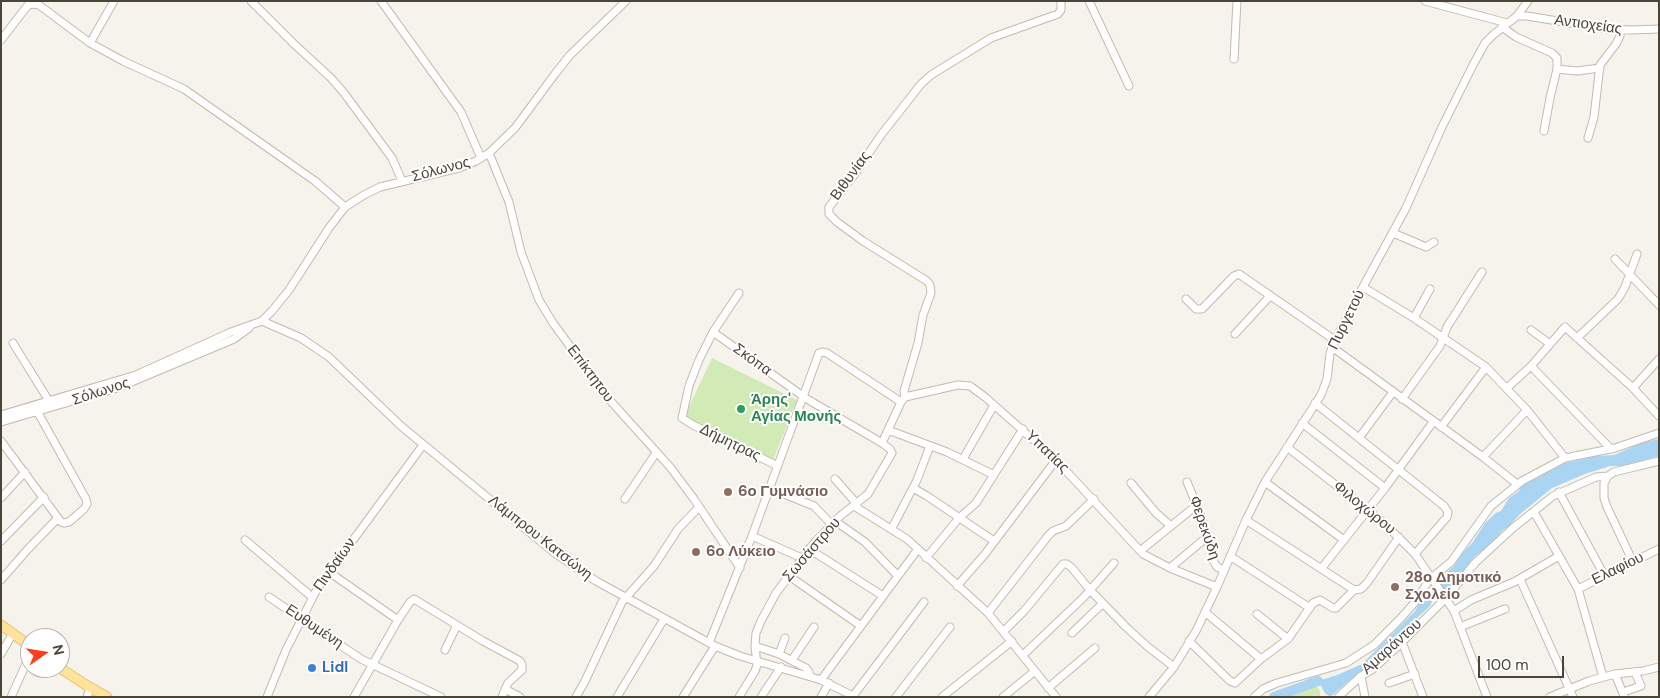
<!DOCTYPE html>
<html>
<head>
<meta charset="utf-8">
<style>
  body { margin:0 }
  #map { position:relative; width:1660px; height:698px; overflow:hidden; background:#f6f3ec; font-family:"DM Sans",sans-serif }
  canvas { display:block }
  .frame { position:absolute; inset:0; border:2px solid #4b4439; pointer-events:none }
  .north { position:absolute; left:20px; top:628px; width:50px; height:50px; box-sizing:border-box; background:#fff; border:1px solid #b7b4b0; border-radius:50%; rotate:77deg; font-size:14px; font-weight:700; line-height:20px; text-align:center; color:#4b4439 }
  .north::after { content:''; display:block; margin:auto; width:18px; height:22px; background:#fc3f1d; clip-path:polygon(50% 0,100% 100%,50% 72%,0 100%) }
  .scale { position:absolute; left:1478px; top:656px; width:86px; height:22px; box-sizing:border-box; border:2px solid #4b4439; border-top:0; padding-left:6px; font-size:15px; line-height:18px; white-space:nowrap; color:#4b4439; -webkit-text-stroke:4px #fff; paint-order:stroke }
</style>
</head>
<body>
<div id="map">
<canvas width="1660" height="698"></canvas>
<div class="frame"></div>
<div class="north">N</div>
<div class="scale">100 m</div>
</div>
<script>
const ctx = document.querySelector('canvas').getContext('2d');
ctx.lineJoin = 'round';
function paint(path, color) { ctx.fillStyle = color; ctx.fill(path, 'evenodd'); }
const toPath = rows => new Path2D(rows.map(r => 'M' + r).join(''));
function strokePath(path, color, width, dash) { ctx.strokeStyle = color; ctx.lineWidth = width; ctx.lineCap = dash ? 'butt' : 'round'; ctx.setLineDash(dash || []); ctx.stroke(path); }
function label(font, color, halo, rows, align = 'center') {
  ctx.font = font + ' "DM Sans",sans-serif'; ctx.lineWidth = 4; ctx.setLineDash([]); ctx.textBaseline = 'middle'; ctx.strokeStyle = halo; ctx.fillStyle = color; for (const [text, x, y, turn = 0] of rows) {
    ctx.save(); ctx.translate(x, y); ctx.rotate((+turn || 0) * Math.PI / 180); ctx.textAlign = isNaN(turn) ? turn : align; if (halo) ctx.strokeText(text, 0, 0); ctx.fillText(text, 0, 0); ctx.restore();
  }
}
const green = toPath([
  [712,358,797,400,773,460,684,417],
  [1314,684,1320,690,1320,697,1277,697]
]);
const water = toPath([
  [1659,439,1659,456,1624,466,1610,466,1585,474,1552,488,1520,514,1509,526,1502,531,1492,543,1474,557,1455,583,1435,595,1430,606,1417,618,1409,630,1397,641,1386,644,1367,672,1351,679,1330,697,1325,693,1318,681,1337,675,1362,664,1415,611,1421,600,1429,594,1439,576,1446,573,1454,566,1464,551,1473,542,1485,523,1496,513,1501,511,1509,498,1519,491,1520,487,1565,463,1597,456,1614,455,1641,443]
]);
const river = toPath([
  [1274,697,1318,681]
]);
const minor = toPath([
  [251,1,294,44,331,78,344,93,392,158,402,181],
  [381,1,461,112,481,158],
  [1089,1,1129,86],
  [1425,1,1507,23],
  [1517,16,1527,16,1607,29,1632,30,1659,29],
  [1502,27,1516,37,1552,53,1557,58,1557,69,1550,98,1544,131],
  [1,40,28,5,33,4,39,5,90,43,123,61,184,89,315,181,345,207],
  [90,43,114,1],
  [1234,59,1237,1],
  [1557,69,1577,71,1600,68],
  [1588,138,1594,117,1600,65,1616,44,1620,36,1620,30],
  [489,153,509,202,521,252,539,300,553,323,607,397,670,467,694,499,740,568],
  [1393,233,1426,247,1434,242],
  [1615,259,1659,305],
  [1363,287,1414,318,1486,367,1527,410,1565,458],
  [739,293,713,332,699,360,689,386,682,418,693,425,778,466],
  [1186,299,1196,309,1202,309,1234,276,1239,274,1336,341],
  [1414,318,1430,289],
  [262,321,301,338,329,357,401,426,556,554,596,581,715,646,740,656,821,680,855,697],
  [1531,330,1550,344],
  [713,332,807,399,882,443,890,449,892,453,868,494,839,517,815,542,776,593,761,621,756,633,755,646,757,665,755,671,739,697],
  [1235,334,1270,296],
  [1577,338,1618,299,1625,287,1637,254],
  [13,343,49,401],
  [1332,347,1483,457,1517,484],
  [1531,366,1611,449],
  [1507,388,1531,366,1565,327,1633,388,1659,416],
  [1633,388,1659,359],
  [905,397,904,391,918,343,923,315,931,293,930,285,927,281,863,241,837,222,829,214,829,207,854,175,881,135,921,84,931,75,991,38,1058,14,1061,10,1061,1],
  [1402,399,1440,346,1447,327,1482,272],
  [1315,403,1444,506,1448,512,1447,517,1415,554],
  [1,415,136,375,231,332,262,321,272,311,289,290,329,228,345,207,364,195,380,187,459,168,476,161,489,153,515,128,555,74,570,55,626,1],
  [1,422,117,388,234,339,249,328],
  [1302,423,1385,488],
  [1441,427,1486,367],
  [888,430,947,452,994,475],
  [1359,438,1393,392],
  [1,441,61,522,64,523,69,522,84,509,87,504,86,499,37,411],
  [882,443,901,402,905,397,958,385,970,386,985,397,1056,460,1143,554,1170,568,1217,587],
  [1287,447,1383,522,1415,554,1454,611,1487,697],
  [1483,457,1527,410],
  [963,459,994,405],
  [1608,476,1604,483,1604,498,1607,507,1633,562],
  [835,479,857,504],
  [1187,482,1200,513,1214,562,1217,567,1224,570],
  [1265,482,1344,540],
  [1131,483,1156,513,1171,526],
  [769,488,814,506,832,525],
  [913,488,927,496,994,541],
  [1559,492,1604,575],
  [1,498,25,472],
  [625,499,656,453],
  [854,506,907,539,988,613,1056,697],
  [1534,512,1578,589,1603,677],
  [1246,520,1354,590,1361,589,1367,583,1399,537],
  [835,521,865,542,898,576],
  [892,528,917,480,930,446],
  [752,536,802,558],
  [245,540,312,597],
  [1,541,44,497],
  [809,549,883,596],
  [1140,551,1197,505],
  [1230,556,1310,608],
  [926,558,959,518,976,503,1023,429],
  [1170,568,1207,537],
  [1321,569,1385,488,1433,422],
  [329,572,398,620],
  [789,576,861,626],
  [1520,579,1573,697],
  [1,580,28,549,58,518],
  [957,586,985,554,1056,460],
  [1578,589,1659,549],
  [269,597,361,659,441,697],
  [1454,611,1471,600,1514,582,1559,556],
  [1205,612,1261,659],
  [988,613,1048,536,1053,531,1066,526,1094,499],
  [1257,614,1288,639],
  [1460,627,1505,609],
  [1004,631,1024,611,1063,564,1067,564,1072,568,1090,590,1126,627,1148,647,1174,667],
  [1072,633,1102,604],
  [1189,641,1230,681,1235,683,1261,659,1288,639,1313,603,1320,600,1333,608,1336,608,1354,590],
  [1402,642,1423,697],
  [709,643,752,536,819,353,822,352,827,353,901,402],
  [755,646,779,654,806,668,809,672,810,676],
  [445,650,457,625],
  [1,654,13,633],
  [779,654,785,638],
  [1023,655,1083,598,1114,563],
  [792,660,814,627],
  [1615,674,1624,696],
  [1361,676,1365,697],
  [821,680,918,549],
  [1389,683,1415,674],
  [1048,688,1095,648],
  [505,689,520,697],
  [1623,692,1641,686,1635,672],
  [853,696,924,602],
  [11,697,30,655],
  [87,697,90,688],
  [267,697,286,650,317,589,423,445],
  [354,697,398,620,410,602,414,599,483,641,520,661,522,665,522,670,508,683,502,697],
  [576,697,585,681,622,602,654,566,678,529,699,507],
  [617,697,664,619],
  [683,697,715,646],
  [761,697,781,667],
  [821,697,829,683],
  [896,697,950,627],
  [942,697,1012,641],
  [1003,697,1035,671],
  [1149,697,1174,667,1196,631,1217,587,1246,520,1265,482,1321,395,1327,379,1330,354,1332,347,1352,307,1406,208,1442,127,1473,65,1485,43,1493,35,1517,16,1528,1],
  [1254,697,1263,689,1277,683,1346,663,1374,645,1400,619,1416,601,1429,580,1451,562,1491,506,1522,481,1565,458,1615,448,1659,433],
  [1338,697,1361,676,1373,669,1397,647,1446,598,1475,563,1513,528,1553,496,1596,477,1608,476,1614,472,1659,461],
  [1550,697,1589,681,1615,674,1643,671,1659,667]
]);
const major = toPath([
  [1,625,30,646],
  [60,668,86,685,107,697]
]);
const markers = [
  [741,409,5,"#2e9e5b"],
  [728,492,5,"#8d6e63"],
  [696,552,5,"#8d6e63"],
  [1395,587,5,"#8d6e63"],
  [312,668,5,"#3f7fe0"]
];
const streetNames = [
  ["Αντιοχείας",1588,25,8],
  ["Σόλωνος",441,170,-15],
  ["Βιθυνίας",851,176,-54],
  ["Πυργετού",1347,320,-64],
  ["Σκόπα",752,360,36],
  ["Επίκτητου",590,374,53],
  ["Σόλωνος",101,392,-18],
  ["Δήμητρας",730,443,26],
  ["Υπατίας",1047,452,44],
  ["Φιλοχώρου",1364,508,39],
  ["Φερεκύδη",1204,528,71],
  ["Λάμπρου Κατσώνη",540,538,38],
  ["Σωσάστρου",812,550,-49],
  ["Πινδαίων",335,565,-55],
  ["Ελαφίου",1618,569,-26],
  ["Ευθυμένη",314,627,34],
  ["Αμαράντου",1392,647,-42]
];
const leisureNames = [
  ["Άρης'",751,400],
  ["Αγίας Μονής",751,417]
];
const educationNames = [
  ["6ο Γυμνάσιο",738,492],
  ["6ο Λύκειο",706,552],
  ["28ο Δημοτικό",1405,578],
  ["Σχολείο",1405,595]
];
const shopNames = [
  ["Lidl",322,668]
];
paint(green, '#d2eab5');
paint(water, '#a9d4f2');
strokePath(river, '#a9d4f2', 10);
strokePath(minor, '#c2bbae', 9);
strokePath(major, '#e6c16a', 11);
strokePath(minor, '#fff', 7);
strokePath(major, '#ffe39c', 9);
for (const [x, y, r, color] of markers) { const dot = new Path2D(); dot.arc(x, y, r, 0, 2 * Math.PI); ctx.fillStyle = color; ctx.fill(dot); strokePath(dot, '#fff', 2); }
label('15px', '#4b4439', '#fff', streetNames);
label('bold 15px', '#27864d', '#fff', leisureNames, 'left');
label('bold 15px', '#785e54', '#fff', educationNames, 'left');
label('bold 15px', '#366cbe', '#fff', shopNames, 'left');
</script>
</body>
</html>
